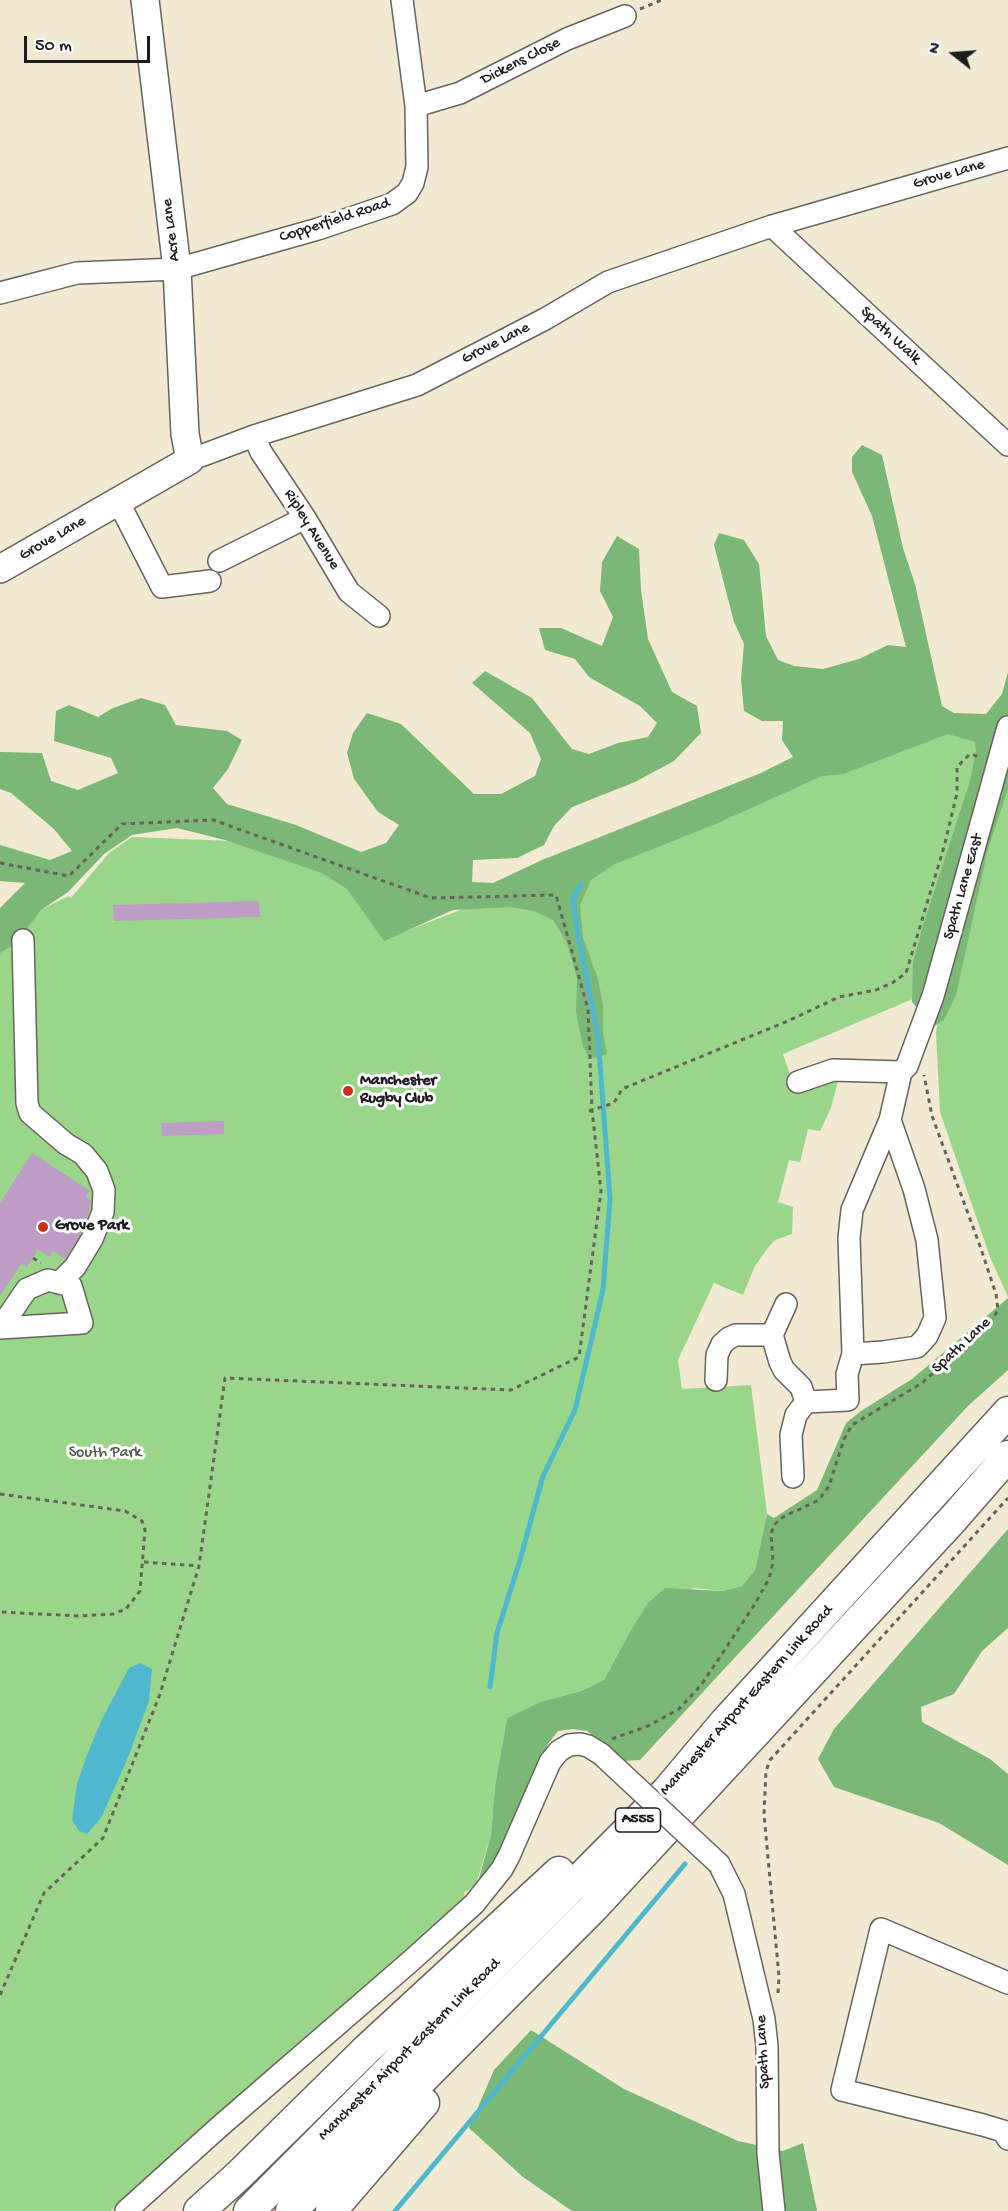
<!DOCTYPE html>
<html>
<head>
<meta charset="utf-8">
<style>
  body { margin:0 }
  #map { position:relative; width:1008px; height:2211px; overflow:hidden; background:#f2e9d2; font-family:"Gochi Hand",sans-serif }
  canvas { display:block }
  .north { position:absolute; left:924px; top:24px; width:60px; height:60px; -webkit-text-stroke:4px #fff; paint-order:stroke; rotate:287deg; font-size:16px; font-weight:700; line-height:24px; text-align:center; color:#1c1c1c }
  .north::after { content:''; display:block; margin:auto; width:21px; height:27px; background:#1c1c1c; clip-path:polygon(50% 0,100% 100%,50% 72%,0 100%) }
  .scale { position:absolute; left:24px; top:36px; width:126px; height:27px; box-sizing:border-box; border:3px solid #1c1c1c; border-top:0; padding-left:8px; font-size:18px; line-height:21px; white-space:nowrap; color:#1c1c1c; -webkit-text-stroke:4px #fff; paint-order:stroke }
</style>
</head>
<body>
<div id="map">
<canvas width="1008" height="2211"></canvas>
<div class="north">N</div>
<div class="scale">50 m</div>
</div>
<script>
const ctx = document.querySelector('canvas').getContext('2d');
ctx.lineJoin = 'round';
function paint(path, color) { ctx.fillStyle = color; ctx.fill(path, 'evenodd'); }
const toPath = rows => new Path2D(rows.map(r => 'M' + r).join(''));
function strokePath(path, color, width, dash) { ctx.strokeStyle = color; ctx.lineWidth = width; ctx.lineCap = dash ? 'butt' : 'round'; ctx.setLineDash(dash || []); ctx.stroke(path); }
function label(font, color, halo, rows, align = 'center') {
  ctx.font = font + ' "Gochi Hand",sans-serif'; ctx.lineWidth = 6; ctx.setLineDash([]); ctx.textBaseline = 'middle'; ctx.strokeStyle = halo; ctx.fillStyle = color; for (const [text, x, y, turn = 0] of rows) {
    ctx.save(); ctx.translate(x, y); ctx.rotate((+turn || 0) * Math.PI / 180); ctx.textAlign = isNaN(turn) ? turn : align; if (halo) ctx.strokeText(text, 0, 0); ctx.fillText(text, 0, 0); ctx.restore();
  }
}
const green = toPath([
  [936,728,986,733,915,998,783,1054,795,1089,839,1077,831,1108,820,1131,808,1129,800,1162,789,1160,778,1202,793,1207,792,1234,775,1240,768,1248,755,1266,743,1295,714,1283,678,1360,682,1389,751,1385,767,1514,755,1570,742,1586,723,1591,694,1588,647,1604,628,1635,604,1680,581,1691,540,1702,507,1718,495,1786,491,1835,475,1888,472,1887,464,1893,465,1898,111,2211,0,2211,0,932,52,904,69,896,71,898,109,853,132,837,257,842,350,878,388,938,821,770],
  [1008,775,1008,1297,990,1257,940,1112,936,1033,940,1006]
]);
const forest = toPath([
  [862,445,882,455,903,548,915,584,942,706,954,713,986,714,1002,694,1008,672,1008,789,988,849,956,995,944,1020,933,1027,912,1002,913,963,922,929,970,781,976,751,975,742,948,734,843,774,822,776,718,823,615,864,591,880,580,905,583,938,598,979,603,1005,603,1033,607,1054,590,1059,583,1047,576,1012,577,978,567,943,553,920,534,911,511,907,453,910,384,941,347,889,322,873,225,840,177,828,132,835,104,854,68,892,41,910,15,944,0,953,0,908,25,883,0,881,0,845,50,860,72,851,54,829,11,793,0,789,0,752,42,753,51,781,78,790,118,773,111,758,54,741,56,711,69,705,98,717,113,708,141,698,165,705,176,725,227,731,242,740,228,769,213,788,227,804,296,825,361,852,386,843,399,825,378,812,354,779,347,753,353,733,367,713,401,724,474,794,501,794,535,776,541,759,530,733,472,683,485,671,532,698,572,749,589,754,618,743,648,737,657,723,640,706,589,677,575,659,545,650,539,628,561,628,602,646,613,617,600,591,602,562,617,536,639,549,641,590,648,639,672,692,697,706,701,733,674,761,635,782,572,807,554,826,544,845,517,858,473,860,472,882,493,883,542,860,761,773,793,757,782,740,783,721,762,721,744,711,741,679,744,644,734,622,714,545,719,533,744,540,759,564,766,636,778,660,794,666,823,669,859,659,888,645,906,647,872,516,852,472,852,457],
  [1008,1298,1008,1370,967,1407,640,1760,624,1761,587,1731,573,1729,558,1731,548,1744,510,1836,489,1871,478,1882,491,1835,495,1786,507,1718,540,1702,581,1691,604,1680,628,1635,647,1604,665,1588,723,1591,742,1586,755,1570,767,1514,774,1518,817,1490,846,1423,861,1411,912,1379],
  [1008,1529,1008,1628,982,1651,954,1694,921,1707,922,1722,990,1759,1008,1774,1008,1865,939,1823,834,1787,818,1759,834,1729],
  [531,2030,624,2089,738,2141,783,2151,803,2143,817,2211,572,2211,523,2177,469,2128,494,2070]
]);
const water = toPath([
  [140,1663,152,1669,149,1701,127,1760,101,1818,87,1834,79,1831,72,1820,77,1784,87,1755,102,1719,129,1668]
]);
const stream = toPath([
  [490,1687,497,1633,520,1560,543,1476,575,1410,603,1290,610,1199,598,1037,577,928,573,899,581,884],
  [395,2211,685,1864]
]);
const building = toPath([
  [259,901,260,917,114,921,113,905],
  [224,1121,224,1134,162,1136,161,1123],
  [32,1153,90,1191,86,1197,91,1200,90,1209,81,1233,65,1259,53,1251,50,1257,38,1249,27,1267,21,1264,0,1296,0,1203]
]);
const path = toPath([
  [640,9,662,0],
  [0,863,69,876,122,824,213,820,431,898,556,895,588,1009,592,1110,601,1191,579,1357,511,1390,225,1378,199,1566,160,1694,103,1838,44,1893,0,1995],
  [589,1111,614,1103,622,1089,788,1021,839,997,876,990,892,983,906,973,944,847,957,793,957,767,970,754,980,757],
  [33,1258,41,1263],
  [0,1494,125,1511,142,1521,145,1530,140,1591,126,1609,113,1614,80,1616,0,1612],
  [144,1562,199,1566],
  [612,1739,648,1726,679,1709,702,1684,753,1607,769,1579,773,1562,771,1534,774,1525,783,1517,819,1500,829,1486,844,1439,852,1425,922,1383,990,1323,998,1310,996,1294,980,1246,932,1116,924,1075],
  [778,1993,779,1977,764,1814,766,1771,770,1760,1008,1498]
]);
const minor = toPath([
  [416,106,460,93,567,39,625,16],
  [772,226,1008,445],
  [0,293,77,273,177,269,318,229,392,204,407,193,413,183,417,167,416,106,402,0],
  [254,436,261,452,305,518,349,592,379,616],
  [190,460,254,436,417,385,545,319,608,282,772,226,1008,158],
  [118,501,162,587,210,581],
  [219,561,305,518],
  [23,940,27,1103,30,1113,66,1144,83,1154,97,1171,104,1190,103,1212,92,1239,75,1267,59,1283],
  [798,1082,833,1070,901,1072],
  [890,1120,914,1189,927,1240,935,1318,927,1336,917,1347,883,1352,853,1354,849,1238,852,1210,890,1120,901,1072,907,1066,933,996,1008,727],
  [0,1328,82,1323,71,1286,48,1280,27,1289,1,1327],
  [772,1335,786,1304],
  [716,1380,717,1355,722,1344,729,1338,736,1335,772,1335,780,1362,784,1370,801,1387,806,1402],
  [793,1477,791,1435,796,1415,806,1402,848,1400,847,1374,853,1354],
  [719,1864,734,1894,764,2019,767,2046,768,2153,774,2211],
  [1008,1983,881,1929,842,2090,983,2125,1003,2131,1008,2139],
  [126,2211,218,2128,412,1960,474,1904,502,1869,509,1856,550,1762,559,1751,569,1745,580,1744,588,1746,601,1754]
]);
const major = toPath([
  [0,569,190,460,185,434,177,269,145,0]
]);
const highway = toPath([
  [199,2211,238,2176,367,2049,559,1872],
  [249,2211,667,1791,725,1722,1008,1412],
  [291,2211,593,1908,954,1518,1008,1456],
  [331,2211,424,2103]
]);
const minorBridge = toPath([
  [601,1754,719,1864]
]);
const markers = [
  [348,1091,6,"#c8321e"],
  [43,1227,6,"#c8321e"]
];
const shields = [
  [638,1820,45]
];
const shieldNames = [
  ["A555",638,1820]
];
const streetNames = [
  ["Dickens Close",521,62,-27],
  ["Grove Lane",949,175,-16],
  ["Copperfield Road",335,221,-18],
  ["Acre Lane",172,230,-97],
  ["Spath Walk",890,336,43],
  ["Grove Lane",496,344,-27],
  ["Ripley Avenue",311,530,58],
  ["Grove Lane",53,539,-30],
  ["Spath Lane East",964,887,-74],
  ["Spath Lane",962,1346,-43],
  ["Manchester Airport Eastern Link Road",747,1701,-48],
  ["Manchester Airport Eastern Link Road",410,2050,-45],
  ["Spath Lane",764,2052,-93]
];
const poiNames = [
  ["Manchester",360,1082],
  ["Rugby Club",360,1100],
  ["Grove Park",55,1227]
];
const parkNames = [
  ["South Park",105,1454]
];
paint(green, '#9ad68a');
paint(forest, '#7bb776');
paint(water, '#50b8ce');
strokePath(stream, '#50b8ce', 5);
paint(building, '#bd9cc5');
strokePath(minor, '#67645c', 24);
strokePath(major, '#67645c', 30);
strokePath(highway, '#67645c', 33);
strokePath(path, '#67645c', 3, [4.5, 4.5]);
strokePath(minor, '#fff', 21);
strokePath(major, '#fff', 27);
strokePath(highway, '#fff', 30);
strokePath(minorBridge, '#67645c', 24, []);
strokePath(minorBridge, '#fff', 21);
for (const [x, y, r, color] of markers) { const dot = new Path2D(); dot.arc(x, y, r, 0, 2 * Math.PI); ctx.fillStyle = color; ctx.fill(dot); strokePath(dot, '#fff', 2); }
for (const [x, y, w] of shields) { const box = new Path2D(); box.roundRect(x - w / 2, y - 12, w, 24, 4.5); ctx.fillStyle = '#fff'; ctx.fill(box); strokePath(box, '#1c1c1c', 1.5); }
label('bold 15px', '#1c1c1c', null, shieldNames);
label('16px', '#1c1c1c', '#fff', streetNames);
label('bold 16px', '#1c1c1c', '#fff', poiNames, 'left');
label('16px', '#485d42', '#fff', parkNames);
</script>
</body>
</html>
